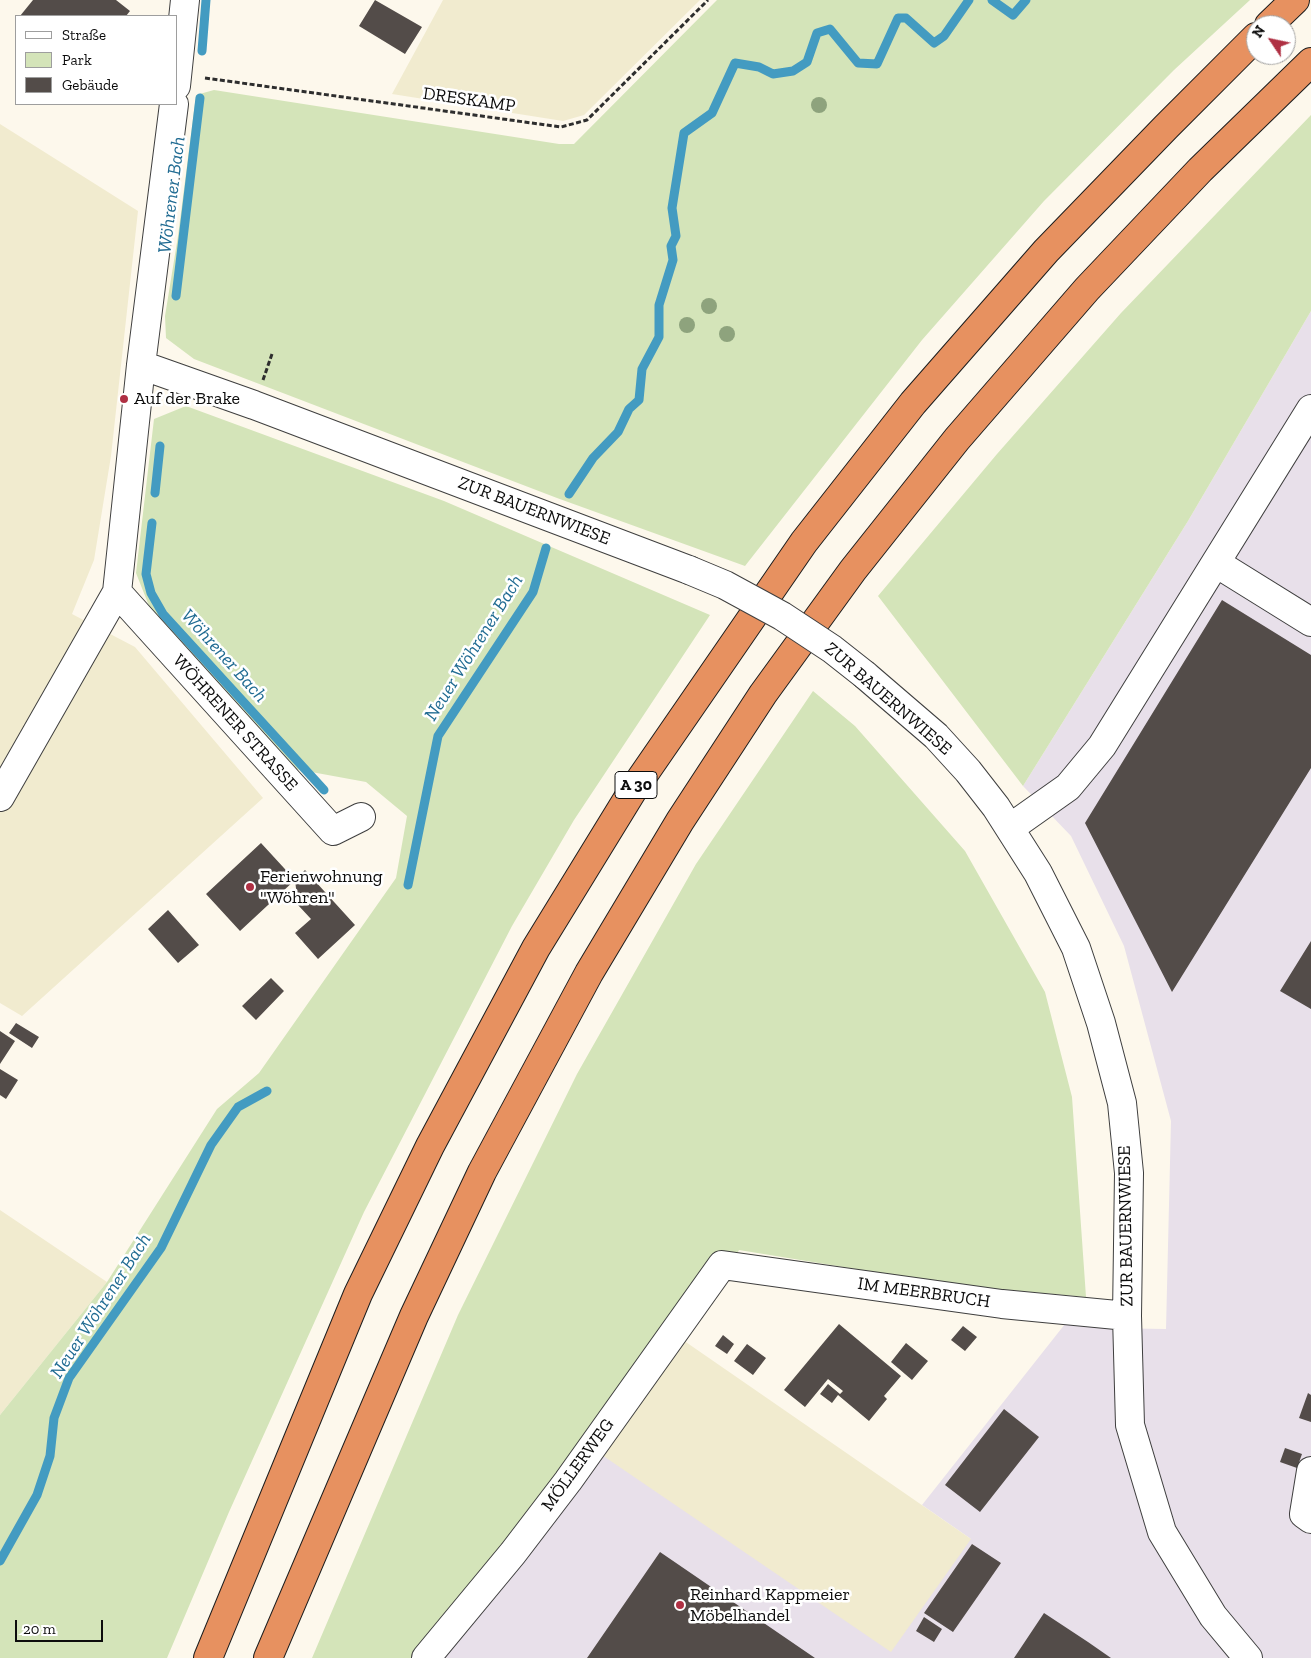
<!DOCTYPE html>
<html>
<head>
<meta charset="utf-8">
<style>
  body { margin:0 }
  #map { position:relative; width:1311px; height:1658px; overflow:hidden; background:#fdf8ec; font-family:"Zilla Slab",serif }
  canvas { display:block }
  .legend { position:absolute; left:15px; top:15px; width:162px; height:90px; box-sizing:border-box; background:#fff; border:1px solid #9e9e9e; margin:0; padding:6px 9px; list-style:none; font-size:15px; color:#0c0c0c }
  .legend li { display:flex; align-items:center; gap:10px; height:25px }
  .legend b { width:25px; border:1px solid #9e9e9e }
  .north { position:absolute; left:1246px; top:15px; width:50px; height:50px; box-sizing:border-box; background:#fff; border:1px solid #9e9e9e; border-radius:50%; rotate:304deg; font-size:14px; font-weight:700; line-height:20px; text-align:center; color:#0c0c0c }
  .north::after { content:''; display:block; margin:auto; width:18px; height:22px; background:#af3043; clip-path:polygon(50% 0,100% 100%,50% 72%,0 100%) }
  .scale { position:absolute; left:15px; top:1620px; width:88px; height:22px; box-sizing:border-box; border:2px solid #0c0c0c; border-top:0; padding-left:6px; font-size:15px; line-height:18px; white-space:nowrap; color:#0c0c0c; -webkit-text-stroke:4px #fff; paint-order:stroke }
</style>
</head>
<body>
<div id="map">
<canvas width="1311" height="1658"></canvas>
<ul class="legend">
<li><b style="height:6px;background:#fff"></b>Straße</li>
<li><b style="height:14px;background:#d4e4b9"></b>Park</li>
<li><b style="height:14px;background:#534c49"></b>Gebäude</li>
</ul>
<div class="north">N</div>
<div class="scale">20 m</div>
</div>
<script>
const ctx = document.querySelector('canvas').getContext('2d');
ctx.lineJoin = 'round';
function paint(path, color) { ctx.fillStyle = color; ctx.fill(path, 'evenodd'); }
const toPath = rows => new Path2D(rows.map(r => 'M' + r).join(''));
function strokePath(path, color, width, dash) { ctx.strokeStyle = color; ctx.lineWidth = width; ctx.lineCap = dash ? 'butt' : 'round'; ctx.setLineDash(dash || []); ctx.stroke(path); }
function label(font, color, halo, rows, align = 'center') {
  ctx.font = font + ' "Zilla Slab",serif'; ctx.lineWidth = 5; ctx.setLineDash([]); ctx.textBaseline = 'middle'; ctx.strokeStyle = halo; ctx.fillStyle = color; for (const [text, x, y, turn = 0] of rows) {
    ctx.save(); ctx.translate(x, y); ctx.rotate((+turn || 0) * Math.PI / 180); ctx.textAlign = isNaN(turn) ? turn : align; if (halo) ctx.strokeText(text, 0, 0); ctx.fillText(text, 0, 0); ctx.restore();
  }
}
const industrial = toPath([
  [1311,311,1311,1658,438,1658,599,1453,971,1539,922,1505,1065,1324,1101,1328,1166,1329,1171,1121,1124,946,1071,836,1023,786,1188,521]
]);
const farmland = toPath([
  [443,0,700,0,584,115,563,121,392,94],
  [0,124,138,211,111,456,94,560,72,614,135,647,263,798,22,1016,0,1003],
  [0,1210,107,1282,0,1415],
  [680,1338,971,1539,891,1652,599,1453]
]);
const green = toPath([
  [717,0,1250,0,1174,70,1044,201,922,340,745,566,557,498,194,359,166,338,165,316,178,236,196,95,214,90,559,144,574,144],
  [1311,115,1311,311,1188,521,1023,786,878,596,997,454,1121,313],
  [186,406,444,501,710,615,574,820,512,926,364,1212,229,1512,167,1658,0,1658,0,1415,107,1282,217,1109,259,1073,396,878,407,816,366,782,295,769,153,616,136,573,154,419],
  [813,691,855,726,965,851,1045,992,1072,1097,1086,1297,954,1285,739,1250,724,1277,438,1658,312,1658,458,1315,577,1074,696,864]
]);
const stream = toPath([
  [992,0,1013,15,1026,0],
  [202,51,206,0],
  [176,296,200,98],
  [155,493,160,446],
  [569,494,593,458,618,432,629,409,639,400,642,369,659,337,659,305,673,260,671,246,676,236,672,208,684,133,712,113,735,63,759,67,773,74,793,71,807,62,817,33,830,29,858,63,877,64,898,18,906,18,934,43,944,36,969,0],
  [152,523,146,574,151,593,163,614,324,790],
  [408,885,438,736,533,592,546,548],
  [0,1561,37,1495,50,1456,54,1418,69,1378,161,1248,211,1145,238,1107,267,1091]
]);
const building = toPath([
  [33,0,116,0,130,11,126,16,20,16],
  [375,0,422,27,405,54,359,26],
  [1222,600,1311,655,1311,768,1172,992,1085,823],
  [261,843,295,880,240,931,206,894],
  [305,870,355,925,318,959,295,933,311,919,298,905,295,880],
  [168,910,199,945,178,963,148,929],
  [1311,941,1311,1009,1280,991],
  [271,978,284,991,256,1020,242,1006],
  [16,1023,39,1037,32,1048,9,1033],
  [0,1031,15,1041,0,1064],
  [0,1069,18,1080,6,1099,0,1095],
  [839,1324,901,1376,884,1396,887,1399,869,1421,838,1395,832,1403,820,1394,828,1384,840,1394,843,1391,828,1379,805,1407,784,1390],
  [963,1326,977,1337,965,1351,951,1340],
  [723,1335,734,1344,727,1354,715,1346],
  [906,1343,928,1361,912,1380,891,1362],
  [747,1344,766,1358,753,1375,734,1361],
  [1308,1393,1311,1395,1311,1422,1299,1418],
  [1004,1409,1039,1437,980,1512,945,1485],
  [1285,1448,1302,1454,1297,1468,1280,1462],
  [972,1544,1001,1563,953,1632,924,1613],
  [660,1552,815,1658,587,1658],
  [1044,1613,1088,1642,1111,1658,1014,1658],
  [924,1617,942,1629,934,1642,916,1631]
]);
const path = toPath([
  [205,78,561,127,587,120,708,0],
  [263,380,272,354]
]);
const minor = toPath([
  [176,86,185,0],
  [141,365,254,405,689,570],
  [1216,563,1311,622],
  [117,592,333,831,361,817],
  [865,675,936,736,968,771,996,807,1038,873,1076,948,1101,1023,1122,1103,1129,1173,1127,1316,1130,1425,1162,1532,1213,1616,1248,1658],
  [0,797,117,592,141,365,174,104],
  [1010,828,1068,787,1102,746,1311,409],
  [1311,1471,1304,1514,1311,1519],
  [426,1658,513,1553,568,1481,722,1265,1002,1304,1127,1316]
]);
const highway = toPath([
  [1269,25,1295,0],
  [208,1658,358,1294,430,1146,536,948,633,790,804,542,913,403,1046,251,1166,127,1256,37],
  [268,1658,414,1316,482,1172,589,973,680,821,763,694,853,570,957,439,1087,289,1200,170,1311,62]
]);
const minorBridge = toPath([
  [689,570,725,585,782,616,832,649,865,675]
]);
const trees = [
  [819,105],
  [709,306],
  [687,325],
  [727,334]
];
const markers = [
  [124,399,5,"#af3043"],
  [250,887,5,"#af3043"],
  [680,1605,5,"#af3043"]
];
const shields = [
  [636,785,42]
];
const shieldNames = [
  ["A 30",636,785]
];
const streetNames = [
  ["DRESKAMP",469,100,8],
  ["ZUR BAUERNWIESE",534,511,21],
  ["ZUR BAUERNWIESE",888,699,41],
  ["WÖHRENER STRASSE",235,723,48],
  ["ZUR BAUERNWIESE",1126,1226,-91],
  ["IM MEERBRUCH",924,1293,8],
  ["MÖLLERWEG",578,1465,-54]
];
const poiNames = [
  ["Auf der Brake",134,399],
  ["Ferienwohnung",260,877],
  ["\"Wöhren\"",260,898],
  ["Reinhard Kappmeier",690,1595],
  ["Möbelhandel",690,1616]
];
const waterNames = [
  ["Wöhrener Bach",172,195,-83],
  ["Neuer Wöhrener Bach",474,648,-58],
  ["Wöhrener Bach",224,656,48],
  ["Neuer Wöhrener Bach",101,1306,-57]
];
paint(industrial, '#e8e0ea');
paint(farmland, '#f1ebcf');
paint(green, '#d4e4b9');
strokePath(stream, '#439bc1', 9);
paint(building, '#534c49');
strokePath(minor, '#3f3f3f', 30);
strokePath(highway, '#1d1d1d', 30);
strokePath(path, '#2e2e2e', 3, [5, 2.5]);
strokePath(minor, '#fff', 28);
strokePath(highway, '#e79160', 28);
strokePath(minorBridge, '#3f3f3f', 30, []);
strokePath(minorBridge, '#fff', 28);
ctx.fillStyle = '#8ea37d';
for (const [x, y] of trees) { ctx.beginPath(); ctx.arc(x, y, 8, 0, 2 * Math.PI); ctx.fill(); }
for (const [x, y, r, color] of markers) { const dot = new Path2D(); dot.arc(x, y, r, 0, 2 * Math.PI); ctx.fillStyle = color; ctx.fill(dot); strokePath(dot, '#fff', 2); }
for (const [x, y, w] of shields) { const box = new Path2D(); box.roundRect(x - w / 2, y - 13.5, w, 27, 4); ctx.fillStyle = '#fff'; ctx.fill(box); strokePath(box, '#0c0c0c', 1); }
label('bold 16px', '#0c0c0c', null, shieldNames);
label('18px', '#0c0c0c', '#fff', streetNames);
label('18px', '#0c0c0c', '#fff', poiNames, 'left');
label('italic 19px', '#206b92', '#fff', waterNames);
</script>
</body>
</html>
